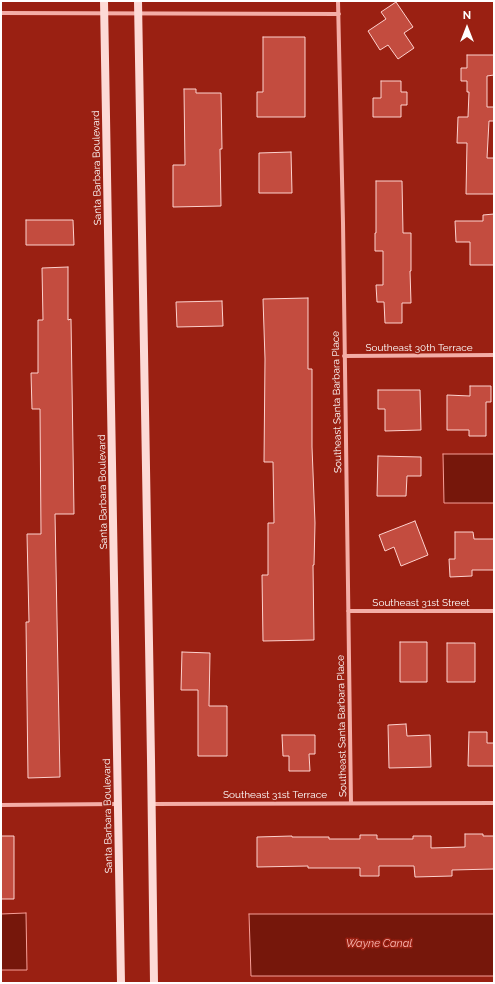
<!DOCTYPE html>
<html>
<head>
<meta charset="utf-8">
<style>
  body { margin:0 }
  #map { position:relative; width:495px; height:984px; overflow:hidden; background:#9a2012; font-family:Raleway,sans-serif }
  canvas { display:block }
  .frame { position:absolute; inset:0; border:2px solid #fff; pointer-events:none }
  .north { position:absolute; left:447px; top:8px; width:40px; height:40px; -webkit-text-stroke:3px #9a2012; paint-order:stroke; rotate:0deg; font-size:11px; font-weight:700; line-height:16px; text-align:center; color:#fff }
  .north::after { content:''; display:block; margin:auto; width:14px; height:18px; background:#fff; clip-path:polygon(50% 0,100% 100%,50% 72%,0 100%) }
</style>
</head>
<body>
<div id="map">
<canvas width="495" height="984"></canvas>
<div class="frame"></div>
<div class="north">N</div>
</div>
<script>
const ctx = document.querySelector('canvas').getContext('2d');
ctx.lineJoin = 'round';
function paint(path, color) { ctx.fillStyle = color; ctx.fill(path, 'evenodd'); }
const toPath = rows => new Path2D(rows.map(r => 'M' + r).join(''));
function strokePath(path, color, width, dash) { ctx.strokeStyle = color; ctx.lineWidth = width; ctx.lineCap = dash ? 'butt' : 'round'; ctx.setLineDash(dash || []); ctx.stroke(path); }
function label(font, color, halo, rows, align = 'center') {
  ctx.font = font + ' Raleway,sans-serif'; ctx.lineWidth = 3; ctx.setLineDash([]); ctx.textBaseline = 'middle'; ctx.strokeStyle = halo; ctx.fillStyle = color; for (const [text, x, y, turn = 0] of rows) {
    ctx.save(); ctx.translate(x, y); ctx.rotate((+turn || 0) * Math.PI / 180); ctx.textAlign = isNaN(turn) ? turn : align; if (halo) ctx.strokeText(text, 0, 0); ctx.fillText(text, 0, 0); ctx.restore();
  }
}
const water = toPath([
  [443,454,494,454,494,503,444,503,443,454],
  [26,913,27,970,1,970,1,914,26,913],
  [249,914,494,914,494,976,251,976,249,914]
]);
const building = toPath([
  [396,2,413,27,404,33,414,48,398,59,388,45,380,50,368,31,386,19,381,12,396,2],
  [263,37,305,37,305,117,257,117,257,92,263,92,263,37],
  [467,55,494,55,494,75,487,76,487,107,494,107,494,121,489,121,487,158,494,158,494,194,466,194,467,143,457,143,458,117,468,117,469,92,467,92,467,81,461,81,461,68,467,68,467,55],
  [381,81,401,81,401,92,407,92,407,105,401,105,401,117,373,117,373,98,381,98,381,81],
  [184,89,196,89,196,93,221,93,222,149,220,149,221,206,173,207,173,165,185,165,184,89],
  [291,152,292,193,259,193,259,153,291,152],
  [376,181,402,181,403,233,411,233,411,271,410,271,411,303,402,303,402,323,385,323,384,302,377,302,376,285,383,285,383,251,375,251,375,233,376,233,376,181],
  [494,214,494,265,470,265,470,242,456,242,455,221,483,221,483,215,494,214],
  [26,220,73,220,74,245,26,245,26,220],
  [68,267,68,320,71,319,74,514,55,514,60,777,28,778,26,622,29,622,27,534,41,534,40,409,32,409,31,373,38,373,38,320,43,320,42,268,68,267],
  [308,298,308,369,312,369,312,447,315,523,314,565,313,565,314,640,263,641,262,575,268,575,268,523,274,523,273,462,264,462,265,359,263,299,308,298],
  [222,301,223,326,177,327,176,302,222,301],
  [470,386,491,386,491,402,486,402,486,436,469,436,469,430,447,430,447,395,470,396,470,386],
  [378,390,420,390,421,430,385,431,385,409,378,409,378,390],
  [378,456,421,457,421,476,407,476,406,496,377,496,378,456],
  [415,521,428,555,401,566,394,547,385,551,379,535,415,521],
  [455,532,473,532,474,539,494,539,494,570,472,570,472,576,450,577,449,559,455,559,455,532],
  [400,642,427,642,427,682,400,682,400,642],
  [447,643,475,643,475,682,447,682,447,643],
  [182,652,210,653,209,706,227,706,227,756,198,756,198,690,181,690,182,652],
  [406,724,407,736,430,735,431,767,389,768,388,725,406,724],
  [469,732,487,732,487,743,494,743,494,766,468,766,469,732],
  [282,735,315,735,315,754,309,754,310,771,289,771,289,756,283,756,282,735],
  [465,834,483,834,483,836,494,836,494,869,452,870,452,876,415,877,414,866,379,866,379,876,360,876,360,868,308,868,308,866,257,867,257,837,292,836,292,837,329,837,329,839,360,839,360,835,377,835,377,839,413,839,413,836,431,836,431,848,465,847,465,834],
  [1,836,14,836,14,899,1,899,1,836]
]);
const street = toPath([
  [338,1,343,223,351,803],
  [1,13,339,14],
  [344,356,494,355],
  [348,611,494,611],
  [152,804,494,803],
  [1,805,118,804]
]);
const secondary = toPath([
  [104,1,121,983],
  [138,1,151,759,154,983]
]);
const streetNames = [
  ["Santa Barbara Boulevard",97,168,-91],
  ["Southeast 30th Terrace",419,348],
  ["Southeast Santa Barbara Place",337,402,-91],
  ["Santa Barbara Boulevard",103,492,-91],
  ["Southeast 31st Street",421,603],
  ["Southeast Santa Barbara Place",342,726,-91],
  ["Southeast 31st Terrace",275,795],
  ["Santa Barbara Boulevard",108,816,-91]
];
const waterNames = [
  ["Wayne Canal",379,944]
];
paint(water, '#76170b');
strokePath(water, '#f79f98', 1);
paint(building, '#c34c3f');
strokePath(building, '#fdd2ce', 1);
strokePath(street, '#f4ada6', 4);
strokePath(secondary, '#fddad6', 8);
label('10px', '#fff', '#9a2012', streetNames);
label('italic 11px', '#fab8b2', '#9a2012', waterNames);
</script>
</body>
</html>
